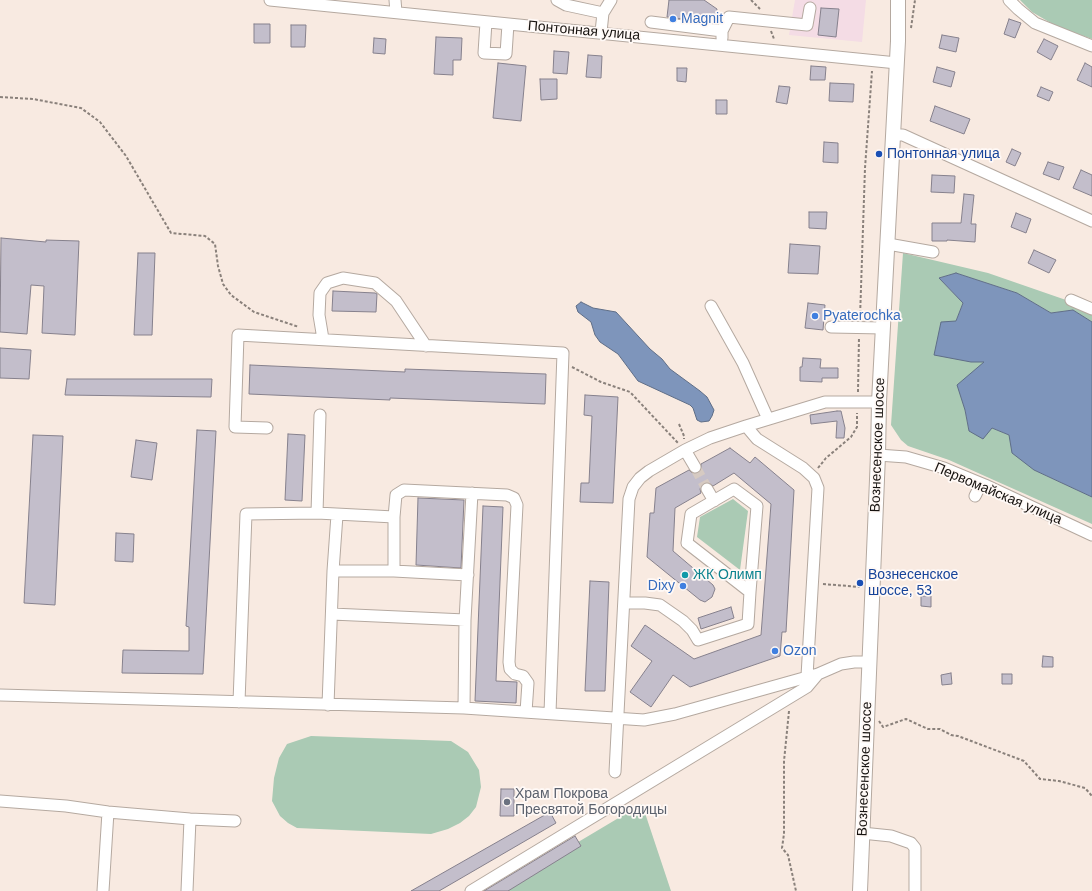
<!DOCTYPE html>
<html>
<head>
<meta charset="utf-8">
<style>
  body { margin:0 }
  canvas { display:block; background:#f8eae1 }
</style>
</head>
<body>
<canvas width="1092" height="891"></canvas>
<script>
const ctx = document.querySelector('canvas').getContext('2d');
ctx.lineJoin = 'round';
function paint(path, color) { ctx.fillStyle = color; ctx.fill(path, 'evenodd'); }
const toPath = rows => new Path2D(rows.map(r => 'M' + r).join(''));
function strokePath(path, color, width, dash) { ctx.strokeStyle = color; ctx.lineWidth = width; ctx.lineCap = dash ? 'butt' : 'round'; ctx.setLineDash(dash || []); ctx.stroke(path); }
function label(font, color, halo, rows, align = 'center') {
  ctx.font = font + ' Arial,sans-serif'; ctx.lineWidth = 3.5; ctx.setLineDash([]); ctx.textBaseline = 'middle'; ctx.strokeStyle = halo; ctx.fillStyle = color; for (const [text, x, y, turn = 0] of rows) {
    ctx.save(); ctx.translate(x, y); ctx.rotate((+turn || 0) * Math.PI / 180); ctx.textAlign = isNaN(turn) ? turn : align; if (halo) ctx.strokeText(text, 0, 0); ctx.fillText(text, 0, 0); ctx.restore();
  }
}
const industrial = toPath([
  [795,0,866,0,862,42,789,35]
]);
const green = toPath([
  [1020,0,1092,0,1092,39,1056,26,1032,12],
  [903,253,988,273,1066,300,1092,313,1092,322,1073,310,1051,313,1017,293,956,273,939,278,963,303,956,321,971,362,984,362,965,410,969,431,992,428,1009,435,1034,470,1092,497,1092,524,949,460,908,446,901,440,891,425],
  [733,499,748,511,740,570,697,537,700,517],
  [311,736,451,741,468,752,479,770,481,787,476,807,469,816,460,823,448,829,431,834,297,828,288,823,280,816,272,801,274,778,279,758,287,744],
  [642,804,671,891,496,891]
]);
const water = toPath([
  [956,273,1017,293,1051,313,1073,310,1092,322,1092,497,1034,470,1012,453,1009,435,992,428,983,439,969,431,965,410,957,385,984,362,971,362,934,355,941,322,956,321,963,303,939,278,956,273],
  [581,302,593,308,616,312,650,349,662,359,670,369,700,391,707,397,714,410,712,416,709,421,701,422,697,420,693,408,690,405,638,381,618,354,600,342,595,335,591,322,578,312,576,306,581,302]
]);
const building = toPath([
  [669,0,704,0,717,9,715,23,667,17,669,0],
  [821,8,839,9,836,37,818,35,821,8],
  [1009,19,1021,23,1015,38,1004,34,1009,19],
  [254,24,270,24,270,43,254,43,254,24],
  [291,25,306,25,305,47,291,47,291,25],
  [942,35,959,38,956,52,939,48,942,35],
  [436,37,462,38,461,60,453,60,453,75,434,74,436,37],
  [374,38,386,39,385,54,373,53,374,38],
  [1044,39,1058,46,1051,60,1037,52,1044,39],
  [554,51,569,52,567,74,553,73,554,51],
  [588,55,602,56,601,78,586,77,588,55],
  [498,63,526,66,521,121,493,118,498,63],
  [1085,63,1092,67,1092,87,1077,80,1085,63],
  [811,66,826,67,825,80,810,80,811,66],
  [937,67,955,72,951,87,933,82,937,67],
  [677,68,687,68,686,82,677,81,677,68],
  [540,79,557,79,557,99,541,100,540,79],
  [830,83,854,84,853,102,829,101,830,83],
  [779,86,790,87,787,104,776,102,779,86],
  [1041,87,1053,92,1049,101,1037,96,1041,87],
  [716,100,727,100,727,114,716,114,716,100],
  [935,106,970,119,964,134,930,121,935,106],
  [824,142,838,143,838,163,823,162,824,142],
  [1012,149,1021,153,1015,166,1006,162,1012,149],
  [1048,162,1064,167,1059,180,1043,174,1048,162],
  [1081,170,1092,175,1092,196,1073,188,1081,170],
  [932,175,955,176,954,193,931,192,932,175],
  [964,194,974,195,971,224,976,224,975,242,947,240,947,241,932,241,932,223,961,223,964,194],
  [809,212,827,212,826,229,809,228,809,212],
  [1016,213,1031,219,1026,233,1011,227,1016,213],
  [1,238,46,242,46,240,79,241,75,335,42,333,44,286,31,285,27,334,0,332,1,238],
  [790,244,820,246,818,274,788,273,790,244],
  [1034,250,1056,260,1049,273,1028,263,1034,250],
  [138,253,155,253,152,335,134,335,138,253],
  [333,291,375,293,377,294,376,312,332,311,333,291],
  [808,303,825,305,823,330,805,328,808,303],
  [0,348,31,350,29,379,0,378,0,348],
  [803,358,821,359,820,368,838,368,838,378,822,378,822,382,800,381,800,367,802,367,803,358],
  [250,365,405,372,405,369,546,374,545,404,390,398,390,400,249,394,250,365],
  [67,379,212,379,211,397,65,395,67,379],
  [585,395,618,397,613,503,580,502,581,483,589,483,592,416,584,415,585,395],
  [837,411,841,411,845,428,844,438,836,438,837,421,811,424,810,415,837,411],
  [197,430,216,431,203,674,122,673,123,650,189,651,189,627,186,626,197,430],
  [288,434,305,435,302,501,285,500,288,434],
  [33,435,63,436,55,605,24,603,33,435],
  [136,440,157,443,152,480,131,477,136,440],
  [730,448,750,463,755,457,794,490,786,632,782,632,780,656,690,687,673,675,651,707,630,692,652,661,631,646,645,625,694,659,761,635,771,504,734,473,713,486,707,482,703,483,700,489,701,493,675,508,673,551,713,585,715,589,712,597,705,602,700,600,647,557,650,513,654,513,656,488,689,470,692,473,698,473,701,470,701,464,730,448],
  [418,498,464,500,461,568,416,565,418,498],
  [483,506,503,507,496,681,517,682,516,703,475,701,483,506],
  [116,533,134,534,133,562,115,561,116,533],
  [590,581,609,582,605,691,585,691,590,581],
  [921,596,931,596,931,607,921,606,921,596],
  [731,607,734,618,701,629,698,618,731,607],
  [1043,656,1053,657,1053,667,1042,667,1043,656],
  [951,673,952,684,942,685,941,675,951,673],
  [1002,674,1012,674,1012,684,1002,684,1002,674],
  [501,789,514,789,514,816,500,816,501,789],
  [550,812,556,823,439,891,411,891,550,812],
  [575,836,581,846,508,891,484,891,575,836]
]);
const minorTunnel = toPath([
  [695,467,707,489]
]);
const path = toPath([
  [751,0,760,9],
  [911,28,915,0],
  [771,31,774,39],
  [0,97,33,99,81,108,100,122,126,156,171,233,205,236,215,244,218,266,223,284,231,295,254,312,299,327],
  [860,318,865,168,872,71],
  [572,367,601,382,630,392,678,443],
  [858,392,859,337],
  [679,424,684,436,684,439],
  [818,468,826,458,851,437,857,427,857,413],
  [823,584,860,587],
  [789,711,784,761,784,834,782,848,788,855,796,891],
  [879,721,883,727,906,719,928,729,940,729,951,735,958,736,1024,761,1040,779,1059,781,1085,788,1092,796]
]);
const minor = toPath([
  [270,0,897,63],
  [395,0,396,12],
  [557,0,566,5,603,13],
  [1009,0,1018,9,1035,23,1092,46],
  [486,22,484,53,506,54,508,24],
  [651,22,722,31,722,38],
  [722,31,729,17,807,25,810,8],
  [601,32,603,13,611,0],
  [894,135,903,135,1092,221],
  [888,244,933,252],
  [1071,300,1092,309],
  [711,306,743,363,768,419],
  [831,327,883,328],
  [323,339,319,315,320,293,327,283,343,278,375,283,396,301,426,346],
  [746,426,757,439,803,468,814,478,818,488,807,676],
  [267,428,235,427,238,335,563,353,550,713],
  [685,450,695,467],
  [878,455,906,457,944,468,985,485,1092,535],
  [707,489,714,501],
  [975,496,981,484],
  [317,513,320,415],
  [333,571,394,571,468,575],
  [394,571,394,517,396,495,404,490,507,495,514,498,517,505,509,662,510,669,515,674,523,676,528,683,526,712],
  [624,603,645,603,660,605,683,621,692,630,698,640,748,624,750,592,757,506,734,489,691,514,687,543,750,592],
  [332,614,465,620],
  [0,695,464,708,644,720,675,714,818,674,841,664,854,662,870,662],
  [239,702,246,514,317,513,394,517],
  [328,705,333,571,337,515],
  [464,708,465,620,472,493],
  [615,772,629,499,633,487,640,478,649,471,685,450,710,438,746,426,825,402,879,402],
  [0,801,66,806,108,812,190,819,235,821],
  [862,833,891,836,911,843,915,848,915,891],
  [103,891,108,812],
  [187,891,190,819],
  [471,891,807,687,818,674]
]);
const major = toPath([
  [860,891,878,455,879,402,898,41,898,0]
]);
const markers = [
  [673,19,4,"#3f7fe0"],
  [879,154,4,"#1a4fb4"],
  [815,316,4,"#3f7fe0"],
  [685,575,4,"#0f9aa8"],
  [860,583,4,"#1a4fb4"],
  [683,586,4,"#3f7fe0"],
  [775,651,4,"#3f7fe0"],
  [507,802,4,"#6b7280"]
];
const shopNames = [
  ["Magnit",681,19],
  ["Pyaterochka",823,316],
  ["Dixy",675,586,"right"],
  ["Ozon",783,651]
];
const streetNames = [
  ["Понтонная улица",584,31,5],
  ["Вознесенское шоссе",878,445,-88],
  ["Первомайская улица",998,494,23],
  ["Вознесенское шоссе",865,769,-88]
];
const transitNames = [
  ["Понтонная улица",887,154],
  ["Вознесенское",868,575],
  ["шоссе, 53",868,591]
];
const cultureNames = [
  ["ЖК Олимп",693,575]
];
const worshipNames = [
  ["Храм Покрова",515,794],
  ["Пресвятой Богородицы",515,810]
];
paint(industrial, '#f4dce5');
paint(green, '#aacab4');
paint(water, '#7e95bb');
strokePath(water, '#5f6e87', 1);
paint(building, '#c3becb');
strokePath(building, '#86818d', 1);
strokePath(minorTunnel, '#d6cac2', 11, [11, 5.5]);
strokePath(minor, '#b5a9a0', 13);
strokePath(major, '#b5a9a0', 16);
strokePath(path, '#8a817b', 2, [3, 2]);
strokePath(minor, '#fff', 11);
strokePath(major, '#fff', 14);
for (const [x, y, r, color] of markers) { const dot = new Path2D(); dot.arc(x, y, r, 0, 2 * Math.PI); ctx.fillStyle = color; ctx.fill(dot); strokePath(dot, '#fff9f6', 1.5); }
label('14px', '#366cbe', '#fff9f6', shopNames, 'left');
label('14px', '#16120f', '#fff9f6', streetNames);
label('14px', '#164399', '#fff9f6', transitNames, 'left');
label('14px', '#0d838f', '#fff9f6', cultureNames, 'left');
label('14px', '#5b616d', '#fff9f6', worshipNames, 'left');
</script>
</body>
</html>
